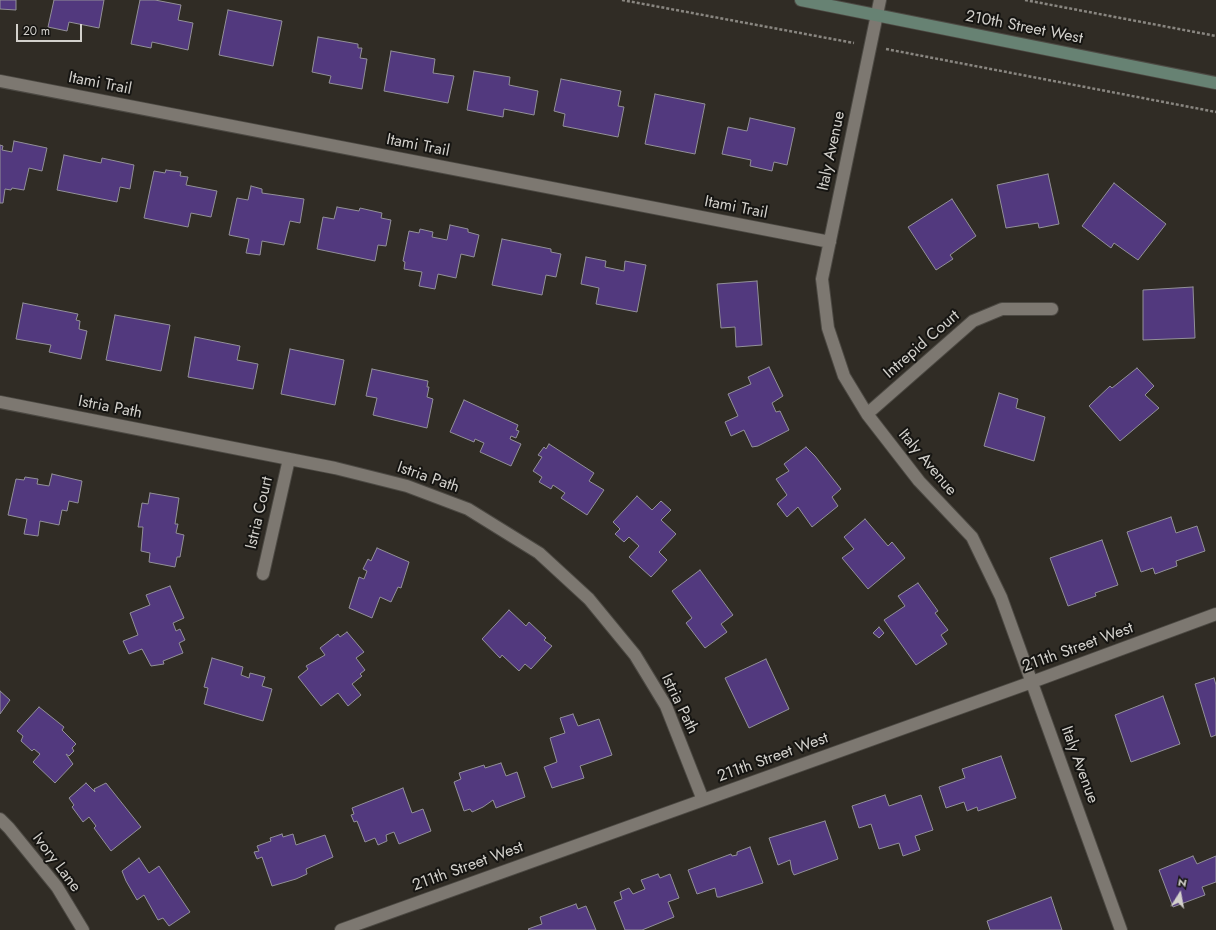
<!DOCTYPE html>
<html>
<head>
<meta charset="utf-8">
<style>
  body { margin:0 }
  #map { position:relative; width:1216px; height:930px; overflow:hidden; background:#302c25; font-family:Jost,sans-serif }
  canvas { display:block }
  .north { position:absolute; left:1160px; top:874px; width:40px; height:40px; -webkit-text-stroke:3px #161512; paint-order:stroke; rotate:11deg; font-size:11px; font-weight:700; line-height:16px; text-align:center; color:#d3d1cc }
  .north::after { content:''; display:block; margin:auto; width:14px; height:18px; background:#d3d1cc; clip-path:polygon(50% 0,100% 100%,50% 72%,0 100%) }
  .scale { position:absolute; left:16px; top:24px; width:66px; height:18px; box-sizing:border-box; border:2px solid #d3d1cc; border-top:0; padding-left:5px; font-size:12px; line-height:14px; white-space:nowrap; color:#d3d1cc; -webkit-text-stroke:3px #161512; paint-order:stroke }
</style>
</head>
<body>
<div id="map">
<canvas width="1216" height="930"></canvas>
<div class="north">N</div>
<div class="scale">20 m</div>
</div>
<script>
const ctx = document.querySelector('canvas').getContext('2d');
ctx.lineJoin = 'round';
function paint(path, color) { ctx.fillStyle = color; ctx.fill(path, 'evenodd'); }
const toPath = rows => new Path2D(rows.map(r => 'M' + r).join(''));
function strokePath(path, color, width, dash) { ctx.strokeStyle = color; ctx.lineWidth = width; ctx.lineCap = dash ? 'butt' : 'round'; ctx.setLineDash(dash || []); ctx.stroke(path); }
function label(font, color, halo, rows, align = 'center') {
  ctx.font = font + ' Jost,sans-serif'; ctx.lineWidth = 4; ctx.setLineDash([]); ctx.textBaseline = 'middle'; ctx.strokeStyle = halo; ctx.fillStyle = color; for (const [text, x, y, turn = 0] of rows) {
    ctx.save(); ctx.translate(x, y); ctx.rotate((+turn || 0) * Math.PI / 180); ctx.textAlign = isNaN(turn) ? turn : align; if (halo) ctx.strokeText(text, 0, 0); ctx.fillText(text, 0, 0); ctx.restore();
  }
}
const building = toPath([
  [0,0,16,0,16,10,0,9,0,0],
  [54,0,104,0,99,28,69,22,67,31,48,27,54,0],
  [140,0,155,0,181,5,178,20,193,23,188,50,152,42,151,48,131,44,140,0],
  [228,10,282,21,273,66,219,55,228,10],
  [318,37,358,44,358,48,362,48,360,58,367,59,362,89,329,83,331,76,312,72,318,37],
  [391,51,435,59,433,73,454,76,448,103,384,91,391,51],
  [474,71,510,77,509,85,538,91,534,115,504,109,503,117,467,110,474,71],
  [561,79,621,91,618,106,624,107,618,137,563,126,565,114,554,111,561,79],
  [655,94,705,104,695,154,645,144,655,94],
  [750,118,795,128,787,165,774,162,772,171,750,166,751,160,722,154,728,127,747,131,750,118],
  [14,141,47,148,42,171,29,168,24,190,12,188,11,190,5,189,3,203,0,203,0,145,3,146,2,150,12,152,14,141],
  [64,155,101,163,102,158,134,165,130,189,120,187,117,202,57,190,64,155],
  [166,170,181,172,180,176,188,177,186,185,217,191,211,217,191,213,188,227,144,218,154,171,165,173,166,170],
  [1048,174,1059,224,1039,228,1038,223,1006,228,997,185,1048,174],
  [1114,183,1166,224,1138,260,1114,243,1111,248,1082,226,1114,183],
  [251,186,262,189,262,193,304,199,300,223,290,221,284,245,262,241,260,255,246,253,249,239,229,235,237,198,248,200,251,186],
  [952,199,976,236,950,255,953,259,936,270,908,227,952,199],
  [337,207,359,211,360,208,382,213,381,218,391,220,386,246,378,245,375,261,317,249,323,217,334,219,337,207],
  [450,225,468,229,468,232,479,235,474,257,461,254,456,278,438,274,435,289,419,286,422,272,404,269,405,262,403,261,409,231,419,233,420,229,433,232,432,237,447,240,450,225],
  [502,239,551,249,551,252,561,254,556,277,546,275,542,295,492,285,502,239],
  [586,257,606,261,605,267,624,271,625,261,646,265,637,312,596,304,599,288,581,284,586,257],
  [757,281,762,345,736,347,735,327,721,328,717,284,757,281],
  [1193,287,1195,338,1143,340,1143,290,1193,287],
  [23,303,78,314,76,320,80,321,79,329,87,331,81,359,49,352,51,345,16,339,23,303],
  [115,315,170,325,161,371,106,360,115,315],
  [195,337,240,346,237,360,258,364,253,389,188,377,195,337],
  [290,349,344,360,335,405,281,394,290,349],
  [769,367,783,396,772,403,776,412,780,411,789,430,758,446,752,447,744,430,731,436,725,422,738,416,728,394,751,384,748,377,769,367],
  [1137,368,1154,386,1145,395,1159,408,1120,441,1089,406,1110,386,1112,388,1137,368],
  [372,369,428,381,427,387,429,387,427,397,433,399,427,428,373,415,377,398,366,396,372,369],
  [999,393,1018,399,1016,408,1045,417,1034,461,984,446,999,393],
  [464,400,518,425,516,430,519,431,516,438,511,436,510,439,521,444,511,466,480,452,484,443,475,439,474,442,450,432,464,400],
  [549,444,594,473,589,481,604,490,587,515,561,498,565,493,553,485,551,489,539,482,542,477,533,471,542,457,538,455,544,447,546,449,549,444],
  [806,447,815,456,841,489,832,497,838,506,812,527,798,507,787,517,777,504,787,495,776,479,789,471,784,464,806,447],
  [52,474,82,481,78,503,69,501,67,511,62,510,59,525,40,521,38,536,24,534,27,519,8,515,16,479,24,480,25,477,38,479,37,484,49,486,52,474],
  [150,493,179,498,175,524,178,524,176,533,184,535,180,557,177,557,175,567,149,562,150,553,141,551,143,527,138,527,142,503,148,504,150,493],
  [637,496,652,510,661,501,671,510,661,520,676,534,659,552,667,560,651,577,629,557,639,546,629,537,624,542,615,534,620,529,613,522,637,496],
  [1171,517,1176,533,1197,526,1205,551,1176,561,1177,566,1155,574,1153,568,1141,572,1127,532,1171,517],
  [865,519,888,546,892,542,905,558,868,589,842,558,854,549,844,537,865,519],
  [1102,540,1118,585,1095,593,1096,596,1068,606,1050,558,1102,540],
  [377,548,409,562,401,588,398,587,391,602,380,597,372,618,349,608,359,577,364,579,367,571,363,569,368,559,371,561,377,548],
  [700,570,733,615,721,624,727,632,705,648,686,623,692,618,672,591,700,570],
  [918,583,938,611,935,613,948,630,941,635,947,644,916,665,884,620,905,606,898,596,918,583],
  [170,586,184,618,173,623,176,631,180,629,185,640,179,643,183,653,163,661,164,664,151,666,142,649,129,654,123,641,138,635,130,613,150,605,146,595,170,586],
  [509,610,526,626,529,622,546,638,544,640,552,646,531,669,525,664,519,671,502,655,500,658,482,639,509,610],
  [879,627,884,633,879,638,873,633,879,627],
  [347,632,364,652,356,658,365,670,360,674,362,676,352,684,361,695,348,706,338,693,321,706,298,677,308,669,306,666,325,655,320,648,338,634,340,637,347,632],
  [212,658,243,667,241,675,249,678,250,673,265,677,262,686,272,689,263,721,204,704,208,688,204,687,212,658],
  [766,659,789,709,749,728,725,678,766,659],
  [1214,678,1216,685,1216,735,1211,737,1195,684,1214,678],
  [0,691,10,700,0,714,0,691],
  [1163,696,1180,744,1131,762,1115,715,1163,696],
  [39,707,64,727,62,730,76,744,72,748,74,751,69,756,66,754,73,764,55,783,33,762,40,754,34,749,32,751,21,741,23,736,17,731,39,707],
  [573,714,578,726,599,719,612,755,580,766,584,778,552,788,544,767,557,762,550,738,565,733,560,718,573,714],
  [1001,756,1016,798,978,811,977,807,967,811,964,802,946,808,939,787,965,778,962,769,1001,756],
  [501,763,506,776,517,772,525,797,496,808,493,800,483,807,472,812,470,809,464,811,454,782,461,779,459,773,484,765,485,768,501,763],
  [86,783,95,792,94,789,106,783,141,827,111,851,94,828,96,826,89,817,83,822,72,807,74,805,69,798,86,783],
  [403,788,412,813,423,809,431,831,399,844,394,832,386,835,387,841,378,845,375,838,365,842,357,821,354,822,351,815,354,814,352,808,403,788],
  [885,795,889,806,921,795,933,830,915,836,920,850,903,856,899,843,879,849,871,824,859,828,852,806,885,795],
  [825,821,838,859,794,875,792,871,790,860,778,865,769,838,825,821],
  [282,834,283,837,293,834,296,845,325,835,333,857,306,869,307,874,296,879,272,886,262,857,257,859,254,852,259,851,257,846,271,841,270,838,282,834],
  [750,847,763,883,720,897,717,897,715,888,697,894,688,870,731,854,732,856,737,855,737,852,750,847],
  [1193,856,1197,864,1216,856,1216,882,1202,887,1205,895,1173,907,1159,870,1193,856],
  [139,858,149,873,159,866,190,912,169,926,163,918,158,920,144,895,137,900,126,881,122,871,139,858],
  [658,874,660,878,670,874,679,898,668,902,674,917,642,930,625,930,614,902,622,899,620,892,629,888,633,894,645,889,641,880,658,874],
  [1051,897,1062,930,990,930,987,921,1051,897],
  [576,904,578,909,586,906,596,930,529,930,528,929,542,924,540,917,576,904]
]);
const path = toPath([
  [622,0,854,43],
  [1025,0,1216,36],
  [886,49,1216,112]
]);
const street = toPath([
  [880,0,822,279,828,328,844,376,867,414,919,481,972,537,1001,597,1121,930],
  [0,81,830,242],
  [0,402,335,468,407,486,468,509,539,553,589,599,635,655,666,706,703,800],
  [867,414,973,321,1002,309,1052,309],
  [263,574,289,459],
  [0,819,9,828,57,887,83,930],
  [341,930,1032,682,1216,614]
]);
const secondary = toPath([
  [801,0,1216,83]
]);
const streetNames = [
  ["210th Street West",1024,28,11],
  ["Itami Trail",100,84,11],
  ["Itami Trail",418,146,11],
  ["Italy Avenue",832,151,-78],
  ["Itami Trail",736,208,11],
  ["Intrepid Court",922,345,-41],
  ["Istria Path",110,408,11],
  ["Italy Avenue",927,463,50],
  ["Istria Path",428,478,19],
  ["Istria Court",260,513,-77],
  ["211th Street West",1078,648,-20],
  ["Istria Path",679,704,64],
  ["211th Street West",773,758,-20],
  ["Italy Avenue",1079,765,70],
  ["Ivory Lane",56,863,53],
  ["211th Street West",468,867,-20]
];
paint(building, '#52397e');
strokePath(building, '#929098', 1);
strokePath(street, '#4c4943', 14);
strokePath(secondary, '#4c4943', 14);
strokePath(path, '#898680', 2.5, [3, 2]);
strokePath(street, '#7d7871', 12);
strokePath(secondary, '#678273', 12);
label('16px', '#d3d1cc', '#161512', streetNames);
</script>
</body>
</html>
